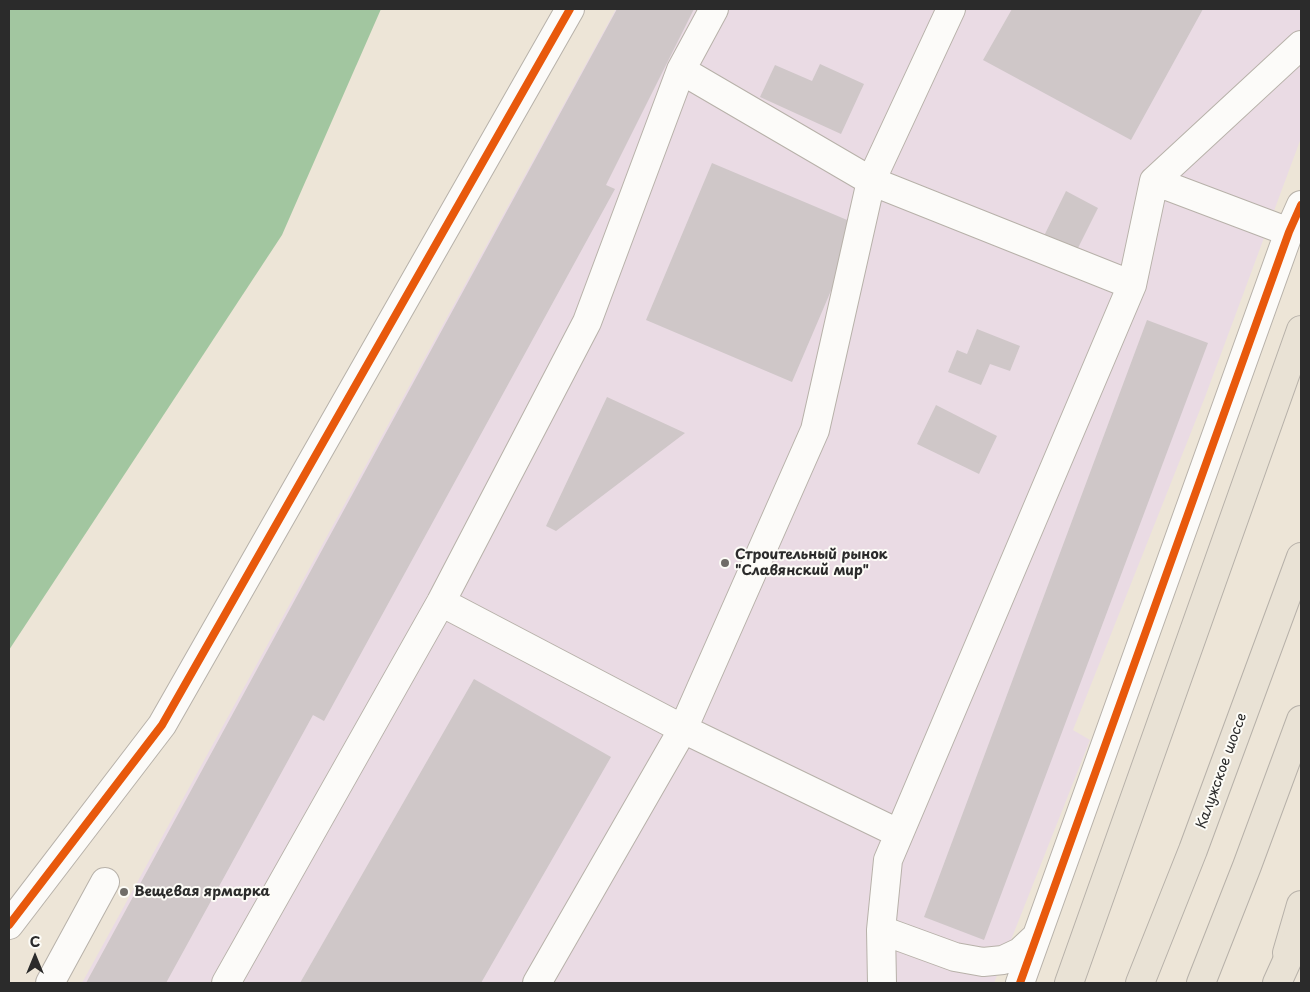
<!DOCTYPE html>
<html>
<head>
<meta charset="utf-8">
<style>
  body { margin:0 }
  #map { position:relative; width:1310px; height:992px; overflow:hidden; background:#ede5d7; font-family:"Playpen Sans",sans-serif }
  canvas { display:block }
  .frame { position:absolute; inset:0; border:10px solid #2b2b2b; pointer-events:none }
  .north { position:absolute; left:10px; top:932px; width:50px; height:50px; -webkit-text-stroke:4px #fdfcf7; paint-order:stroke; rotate:0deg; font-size:14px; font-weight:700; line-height:20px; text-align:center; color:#2b2b2b }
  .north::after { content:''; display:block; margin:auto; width:18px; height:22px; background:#2b2b2b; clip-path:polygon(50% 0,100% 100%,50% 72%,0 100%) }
</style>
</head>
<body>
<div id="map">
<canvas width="1310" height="992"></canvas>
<div class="frame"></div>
<div class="north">С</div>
</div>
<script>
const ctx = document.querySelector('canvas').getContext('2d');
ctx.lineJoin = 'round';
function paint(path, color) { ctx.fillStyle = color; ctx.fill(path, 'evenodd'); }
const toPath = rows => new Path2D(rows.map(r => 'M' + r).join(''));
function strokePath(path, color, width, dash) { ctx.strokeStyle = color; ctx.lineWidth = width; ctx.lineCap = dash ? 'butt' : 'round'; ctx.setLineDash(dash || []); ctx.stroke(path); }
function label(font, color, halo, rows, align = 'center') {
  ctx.font = font + ' "Playpen Sans",sans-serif'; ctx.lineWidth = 4; ctx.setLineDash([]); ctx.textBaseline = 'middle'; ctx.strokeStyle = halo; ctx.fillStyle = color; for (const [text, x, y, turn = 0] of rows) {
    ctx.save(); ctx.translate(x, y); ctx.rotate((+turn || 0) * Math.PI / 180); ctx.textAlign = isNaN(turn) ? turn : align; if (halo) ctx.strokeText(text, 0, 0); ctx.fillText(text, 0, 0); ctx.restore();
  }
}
const built = toPath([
  [616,9,1301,9,1301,138,1205,397,1073,730,1090,740,994,983,82,983]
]);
const forest = toPath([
  [9,9,381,9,282,235,9,650]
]);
const building = toPath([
  [617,9,694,9,606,185,615,189,324,721,313,715,166,983,86,983],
  [1012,9,1203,9,1131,140,983,60],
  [820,64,864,84,841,134,760,97,775,65,812,81],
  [712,163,859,225,792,382,646,320],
  [1066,191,1098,208,1075,254,1043,238],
  [1147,320,1208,343,984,940,924,917],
  [977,329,1020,346,1010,371,990,364,981,385,948,372,957,350,967,354],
  [607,397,685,433,556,531,546,526],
  [936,405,997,436,979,474,917,444],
  [474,679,611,757,481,983,300,983]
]);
const minor = toPath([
  [681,70,871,181,1132,285],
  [1154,181,1289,232],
  [441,602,683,729,898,833],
  [9,925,162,725,570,9],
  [881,930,955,957,983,962,1003,960,1020,952,1036,937],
  [50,983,105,882],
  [226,983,441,602,587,322,681,70,714,9],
  [537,983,683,729,815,430,871,181,951,9],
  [882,983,881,930,888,860,1132,285,1154,181,1301,45],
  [1020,983,1289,232,1301,205]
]);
const major = toPath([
  [1287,953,1301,905],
  [1140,983,1193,850,1301,557],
  [1201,983,1247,866,1301,720]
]);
const highway = toPath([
  [1069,983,1301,330],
  [1277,983,1301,930]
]);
const cycleway = toPath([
  [9,925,162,725,570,9],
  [1020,983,1289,232,1301,205]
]);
const markers = [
  [725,563,5,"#6f6c67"],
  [124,892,5,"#6f6c67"]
];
const poiNames = [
  ["Строительный рынок",735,555],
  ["\"Славянский мир\"",735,571],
  ["Вещевая ярмарка",134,892]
];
const streetNames = [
  ["Калужское шоссе",1222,771,-70]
];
paint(built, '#eadbe4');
paint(forest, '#a2c6a0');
paint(building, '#cfc7c8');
strokePath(minor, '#b7b1a9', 30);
strokePath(major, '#b7b1a9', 30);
strokePath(highway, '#b7b1a9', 30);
strokePath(minor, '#fcfbf9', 28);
strokePath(major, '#e9e2d5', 28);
strokePath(highway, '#e9e2d5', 28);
strokePath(cycleway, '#e8590c', 8);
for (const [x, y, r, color] of markers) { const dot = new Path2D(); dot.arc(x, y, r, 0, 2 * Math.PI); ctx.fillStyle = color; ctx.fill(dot); strokePath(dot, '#fdfcf7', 2); }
label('bold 14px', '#2b2b2b', '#fdfcf7', poiNames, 'left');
label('14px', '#2b2b2b', '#fdfcf7', streetNames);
</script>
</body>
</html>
